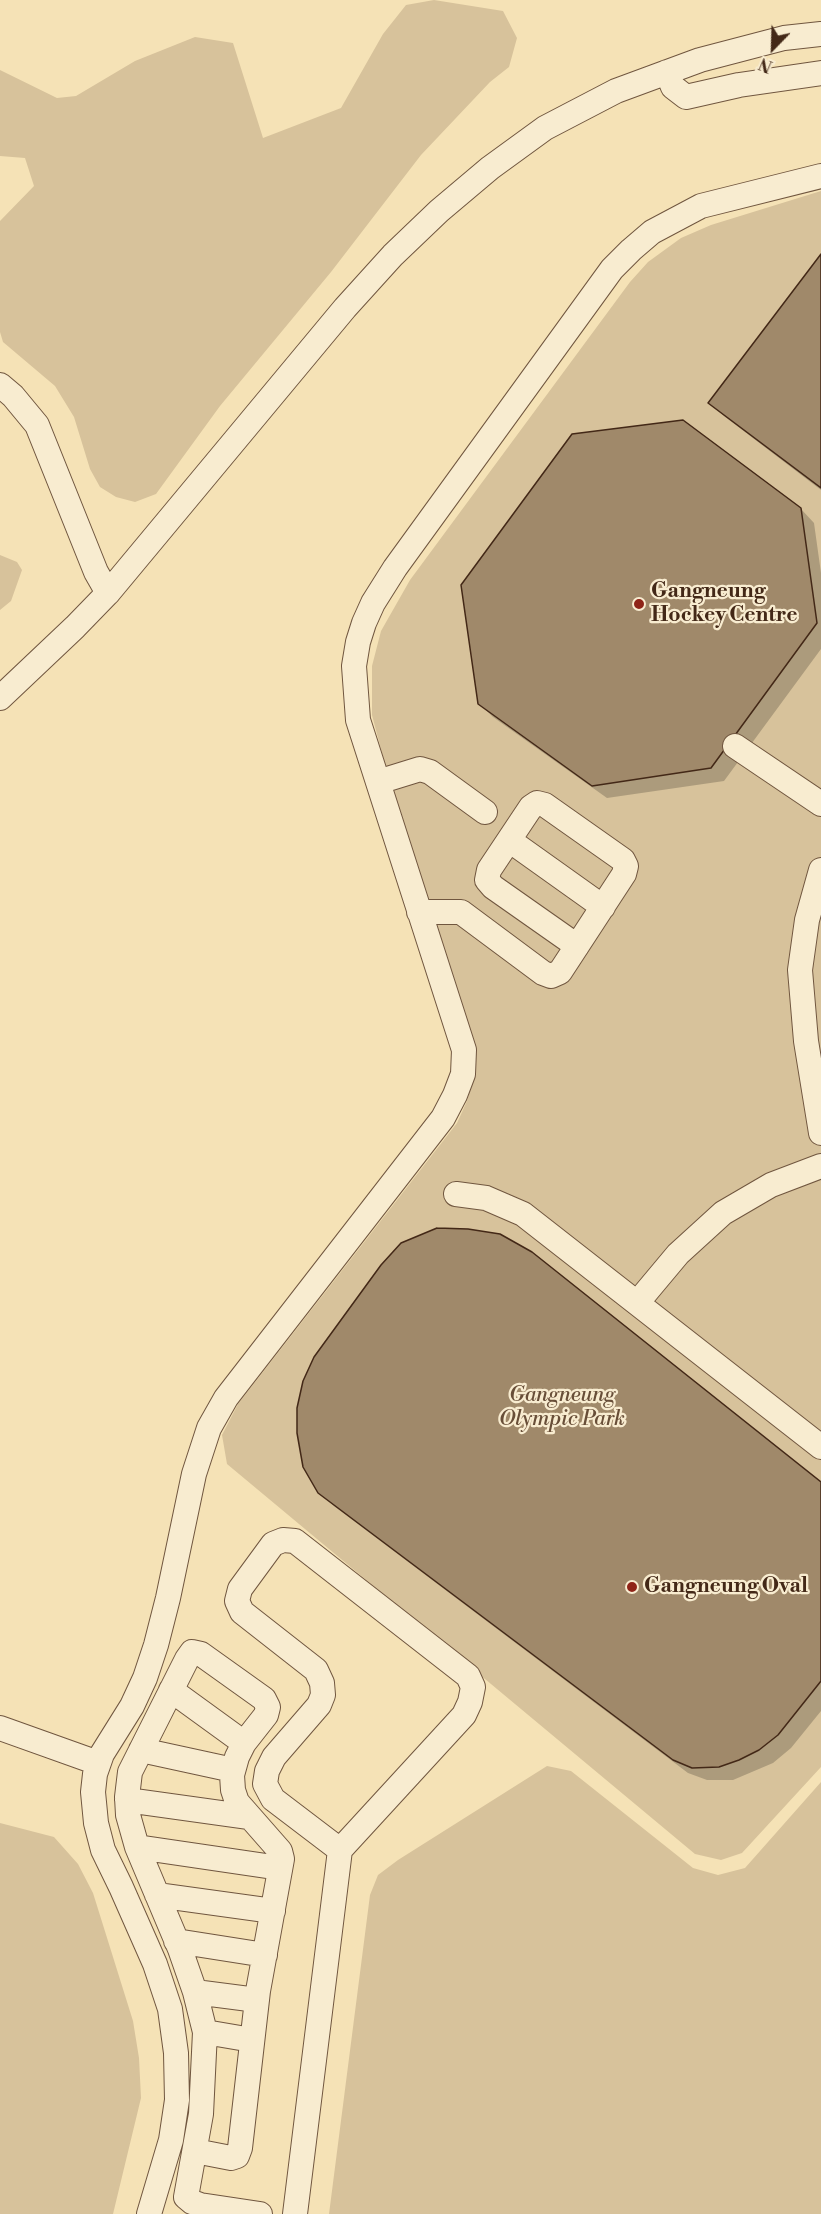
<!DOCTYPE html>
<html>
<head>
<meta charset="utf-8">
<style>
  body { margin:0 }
  #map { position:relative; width:821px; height:2214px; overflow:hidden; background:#f5e2b6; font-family:"Libre Bodoni",serif }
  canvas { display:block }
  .north { position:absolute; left:743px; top:18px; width:60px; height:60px; -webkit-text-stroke:4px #f8ecd0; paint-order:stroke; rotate:203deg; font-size:16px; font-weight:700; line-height:24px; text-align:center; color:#432817 }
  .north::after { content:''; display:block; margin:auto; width:21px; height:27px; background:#432817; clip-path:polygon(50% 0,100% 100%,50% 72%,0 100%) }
</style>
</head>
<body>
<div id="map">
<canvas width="821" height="2214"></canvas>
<div class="north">N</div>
</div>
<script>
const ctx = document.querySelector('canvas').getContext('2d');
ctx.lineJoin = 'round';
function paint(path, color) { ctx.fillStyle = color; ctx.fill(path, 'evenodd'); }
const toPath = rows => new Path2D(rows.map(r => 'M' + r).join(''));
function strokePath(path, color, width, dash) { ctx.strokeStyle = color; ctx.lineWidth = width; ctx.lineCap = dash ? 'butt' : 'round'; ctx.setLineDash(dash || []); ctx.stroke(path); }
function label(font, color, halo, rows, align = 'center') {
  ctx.font = font + ' "Libre Bodoni",serif'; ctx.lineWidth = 4.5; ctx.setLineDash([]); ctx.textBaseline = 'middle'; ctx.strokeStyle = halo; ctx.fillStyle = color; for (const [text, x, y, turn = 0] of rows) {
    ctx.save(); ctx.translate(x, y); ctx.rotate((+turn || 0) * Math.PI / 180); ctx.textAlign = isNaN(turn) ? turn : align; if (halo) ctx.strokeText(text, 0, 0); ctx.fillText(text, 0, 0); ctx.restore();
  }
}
const green = toPath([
  [434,0,503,11,517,38,509,67,490,82,421,155,331,272,220,406,156,494,135,502,116,497,100,487,90,469,74,417,55,386,3,342,0,332,0,221,34,186,25,158,0,156,0,70,57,98,76,96,135,61,195,37,233,43,263,138,341,108,383,34,406,5],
  [821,191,821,1767,742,1853,721,1860,695,1854,227,1464,222,1435,238,1404,457,1123,467,1101,474,1076,442,944,383,757,372,715,372,666,381,631,410,580,630,282,648,262,681,238,711,225],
  [0,555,17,562,22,570,11,601,0,610],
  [547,1766,571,1771,693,1868,718,1875,745,1868,821,1782,821,2214,329,2214,370,1895,378,1875,398,1860],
  [0,1823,54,1837,78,1864,93,1893,133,2021,139,2058,141,2098,113,2214,0,2214]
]);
const shadow = toPath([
  [821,256,821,490,724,416,710,403],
  [801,509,814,523,821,573,821,649,724,781,607,798,493,717,479,703],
  [821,1484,821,1711,791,1748,773,1763,733,1780,707,1780,688,1773,334,1506,320,1492]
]);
const building = toPath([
  [821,254,821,488,708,403,821,254],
  [683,420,801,508,817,623,711,768,592,786,478,704,461,585,572,434,683,420],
  [437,1228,468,1229,500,1234,532,1252,821,1482,821,1681,778,1735,759,1750,739,1760,719,1767,692,1768,673,1760,318,1493,303,1467,297,1433,297,1408,303,1381,314,1357,381,1265,401,1243,437,1228]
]);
const minor = toPath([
  [667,72,673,87,686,97,739,85,821,73],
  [0,385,13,396,37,425,96,572,108,593],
  [0,698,75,627,108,593,345,308,393,255,439,211,490,168,545,128,616,91,700,60,784,38,821,34],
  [735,746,821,804],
  [378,782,420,769,430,772,485,812],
  [509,840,603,907],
  [821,870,807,920,800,970,806,1041,821,1133],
  [419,912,461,912,543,973,551,976,560,972,577,946,624,874,626,866,623,860,545,805,537,803,531,807,489,870,487,880,493,887,577,946],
  [456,1194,486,1198,523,1214,821,1447],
  [637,1303,678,1254,723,1213,771,1185,821,1166],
  [171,1690,244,1743],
  [0,1728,98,1763],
  [141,1750,233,1770],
  [127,1800,249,1817],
  [137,1847,280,1868],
  [157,1895,273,1911],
  [176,1941,265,1955],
  [195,1992,257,2000],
  [205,2032,252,2040],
  [195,2151,231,2158,237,2156,240,2148,258,1991,282,1859,280,1851,237,1802,233,1790,232,1775,237,1757,244,1743,266,1715,268,1707,264,1699,201,1654,192,1652,187,1659,130,1772,127,1797,128,1815,137,1847,180,1949,195,1992,205,2032,201,2114,186,2197,192,2202,200,2205,260,2214],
  [149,2214,171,2140,177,2100,176,2053,170,2009,155,1964,121,1887,103,1850,96,1823,93,1792,95,1774,102,1754,132,1706,145,1678,156,1645,168,1598,194,1474,209,1428,226,1398,443,1118,455,1095,463,1074,464,1050,358,720,354,666,358,642,364,623,373,603,395,568,612,269,631,250,652,232,701,206,821,176],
  [295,2214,340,1850,464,1715,470,1702,473,1687,468,1676,295,1541,283,1540,273,1544,240,1589,237,1601,242,1612,316,1670,322,1683,323,1695,319,1705,274,1757,267,1771,265,1784,273,1799,340,1850]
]);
const markers = [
  [639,604,6,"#8f2418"],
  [632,1587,6,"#8f2418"]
];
const poiNames = [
  ["Gangneung",651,592],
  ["Hockey Centre",651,616],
  ["Gangneung Oval",644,1587]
];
const parkNames = [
  ["Gangneung",562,1396],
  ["Olympic Park",562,1420]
];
paint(green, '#d7c29b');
paint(shadow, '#0003');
paint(building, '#a0896a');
strokePath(building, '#432817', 1.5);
strokePath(minor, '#70563f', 26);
strokePath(minor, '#f8ecd0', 24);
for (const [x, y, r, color] of markers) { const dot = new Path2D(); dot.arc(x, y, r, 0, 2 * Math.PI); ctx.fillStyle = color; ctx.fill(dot); strokePath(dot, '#f8ecd0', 2); }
label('bold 21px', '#432817', '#f8ecd0', poiNames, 'left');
label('italic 21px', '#684e38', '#f8ecd0', parkNames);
</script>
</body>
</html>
